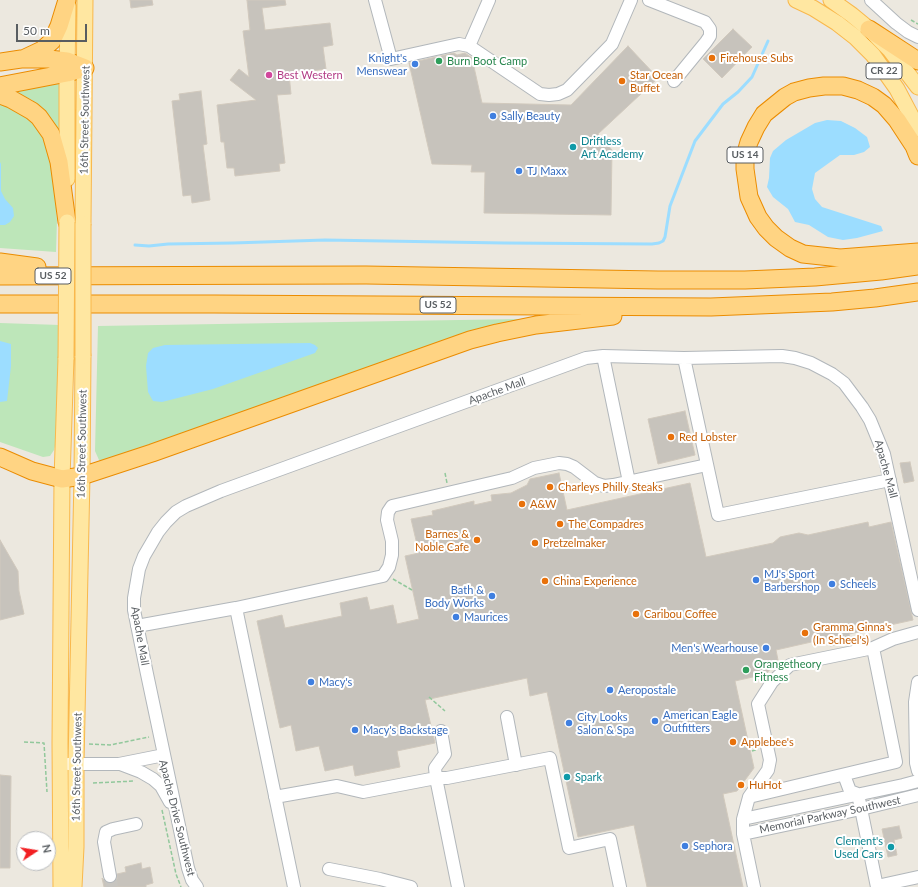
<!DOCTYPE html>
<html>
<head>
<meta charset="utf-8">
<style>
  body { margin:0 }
  #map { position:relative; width:918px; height:887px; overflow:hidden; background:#ece8df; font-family:Lato,sans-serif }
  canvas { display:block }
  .north { position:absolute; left:16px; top:831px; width:40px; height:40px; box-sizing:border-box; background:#fff; border:1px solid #bcbec0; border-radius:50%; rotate:78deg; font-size:11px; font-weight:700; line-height:16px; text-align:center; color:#585d61 }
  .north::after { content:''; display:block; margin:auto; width:14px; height:18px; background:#f21f22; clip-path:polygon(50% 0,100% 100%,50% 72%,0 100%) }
  .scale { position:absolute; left:16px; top:24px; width:71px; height:18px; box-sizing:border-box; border:2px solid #585d61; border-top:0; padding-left:5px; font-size:12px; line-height:14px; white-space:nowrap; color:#585d61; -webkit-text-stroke:3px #fff; paint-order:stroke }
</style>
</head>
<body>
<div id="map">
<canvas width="918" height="887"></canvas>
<div class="north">N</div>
<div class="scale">50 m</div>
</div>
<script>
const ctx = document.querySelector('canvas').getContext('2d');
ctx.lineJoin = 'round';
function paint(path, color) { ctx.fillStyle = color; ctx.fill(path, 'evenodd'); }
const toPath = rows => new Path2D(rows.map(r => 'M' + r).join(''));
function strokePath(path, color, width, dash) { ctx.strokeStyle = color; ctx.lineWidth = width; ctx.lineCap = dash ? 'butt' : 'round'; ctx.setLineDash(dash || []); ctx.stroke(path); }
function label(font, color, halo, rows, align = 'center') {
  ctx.font = font + ' Lato,sans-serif'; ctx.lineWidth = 4; ctx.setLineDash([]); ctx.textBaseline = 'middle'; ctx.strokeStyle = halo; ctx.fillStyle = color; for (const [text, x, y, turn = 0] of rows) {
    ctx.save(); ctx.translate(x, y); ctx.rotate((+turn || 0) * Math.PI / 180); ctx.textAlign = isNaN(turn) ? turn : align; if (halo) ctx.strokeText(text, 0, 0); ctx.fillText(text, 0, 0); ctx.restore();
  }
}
const green = toPath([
  [60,80,59,133,42,109,32,100,11,91],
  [0,103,21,113,35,125,50,150,53,171,57,220,56,252,0,248],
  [519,319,519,323,102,463,99,460,95,451,98,326],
  [0,323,60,325,56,442,54,450,50,456,43,457,0,442]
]);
const water = toPath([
  [827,120,841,121,855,128,867,137,870,147,864,152,854,155,840,155,815,173,812,189,815,199,822,207,881,226,883,231,857,238,843,240,828,237,809,225,795,222,788,209,773,197,767,187,769,178,770,158,773,151,786,140,815,123],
  [0,162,1,164,1,191,5,199,13,208,14,216,10,222,5,225,0,225],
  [0,341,11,344,11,366,7,401,0,402],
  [310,343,315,345,318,348,315,353,213,389,162,402,153,401,148,392,146,366,148,353,153,348,165,345]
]);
const stream = toPath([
  [135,245,149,246,168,244,233,243,325,240,504,243,652,244,659,243,663,241,665,237,670,206,695,141,723,104,738,92,752,77,768,41]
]);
const building = toPath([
  [130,0,152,0,153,5,131,8,130,0],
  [247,0,285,0,286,5,262,8,265,30,330,23,333,45,323,47,326,69,289,74,291,94,277,95,285,163,279,164,280,171,235,176,234,168,227,168,224,142,221,142,217,105,256,100,230,80,239,69,249,77,243,31,250,30,247,0],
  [733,29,752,47,722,78,703,59,733,29],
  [628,46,658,78,598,134,612,150,611,215,484,213,485,172,471,172,472,165,432,164,409,63,454,53,457,55,465,53,472,58,482,103,571,105,628,46],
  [201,91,207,144,203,145,210,200,192,203,191,195,183,196,172,101,180,100,179,94,201,91],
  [685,411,695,455,658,464,648,419,685,411],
  [910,462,914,481,904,483,900,463,910,462],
  [559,473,567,510,690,483,706,557,773,543,780,537,799,533,808,535,868,522,869,527,891,522,913,620,849,634,851,642,830,646,829,638,776,650,778,660,766,674,735,681,754,768,737,791,723,794,743,887,647,887,634,825,578,837,547,692,530,696,527,678,425,700,435,743,397,751,400,767,355,776,353,765,325,771,319,746,296,751,291,725,280,728,257,621,282,615,285,628,342,616,340,603,367,597,370,610,393,605,397,624,419,619,405,556,419,553,411,519,433,515,432,511,474,501,474,505,492,501,491,495,511,493,527,485,530,479,559,473],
  [0,540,18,571,19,591,24,614,0,620,0,540],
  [0,775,11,776,10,868,0,868,0,775],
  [899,826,902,838,894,840,897,855,888,857,882,829,899,826],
  [141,863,142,869,150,867,153,883,146,885,146,887,104,887,102,878,107,883,112,883,117,879,117,874,126,872,125,867,141,863]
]);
const minorTunnel = toPath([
  [110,876,112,887]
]);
const path = toPath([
  [911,20,918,24],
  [445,473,447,483],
  [393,579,412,590],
  [857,635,858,641],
  [429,697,445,711],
  [24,742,44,743,47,792],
  [89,744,110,745,149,737],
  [752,751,758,749],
  [93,783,135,781],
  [162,810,176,874,181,887]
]);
const minor = toPath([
  [375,0,391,59,459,44,469,46,540,94,549,95,558,94,567,90,612,44,631,0],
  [649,0,705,22,710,29,710,36,706,42,674,81],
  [871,0,896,23,908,32,918,37],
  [469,46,489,0],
  [603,356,629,482],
  [684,358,718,515,890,480],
  [236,608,294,887],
  [137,626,236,608,383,576,389,567,392,555,392,541,387,520,388,512,392,506,512,478,534,468,559,463,567,464,574,467,595,483,604,486,613,485,707,465],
  [918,682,915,702,916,763,918,771],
  [507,717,516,765],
  [68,764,119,764,164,755],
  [120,764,141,772,153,779,161,786,170,802],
  [844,775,850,791,858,794,877,887],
  [275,797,337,786,363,792,436,778,435,768,445,754,441,731],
  [749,797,896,762,873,648],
  [743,819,903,785,918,781],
  [743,834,861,809,918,795],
  [329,869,380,879,411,887],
  [110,876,104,842,106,832,113,829,136,824],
  [877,886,918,877],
  [197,887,192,880,188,868,147,674,134,610,134,598,139,569,144,556,158,532,166,522,176,512,186,506,221,491,586,358,603,356,684,358,782,356,795,358,811,363,832,374,844,383,862,407,870,420,884,454,918,610],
  [458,887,436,778,447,778,550,758,569,848,610,839,620,887],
  [754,887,743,834,743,819,749,797,768,770,770,760,758,704,772,682,790,665,873,648,893,639,918,632]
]);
const major = toPath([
  [796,0,813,8,837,23,855,37,873,55,897,89,918,129],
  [831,0,852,15,869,29,890,50,918,87],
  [67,179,67,73,68,5],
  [83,224,85,0],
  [61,887,60,743,62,479,66,358],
  [74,887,76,847,76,764,82,476,83,356]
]);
const highway = toPath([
  [869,29,918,61],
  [25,58,42,50,52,41,59,26,67,0],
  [0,62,21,59,49,59,67,61,85,68],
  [0,86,67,73,85,68],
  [0,95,11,99,32,111,39,117,51,134,59,162,67,222],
  [918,156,914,146,897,120,884,105,873,97,858,90,843,86,824,86,809,88,794,92,785,97,764,114,756,127,749,142,745,156,745,169,749,197,758,217,766,228,776,238,790,248,803,254,840,258,918,252],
  [0,262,37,267],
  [0,276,366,275,658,280,745,280,815,277,881,271,918,266],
  [0,304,214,304,711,307,832,302,875,298,918,292],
  [0,457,32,471,62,479,82,476,152,453,470,340,497,333,536,325,613,316]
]);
const majorBridge = toPath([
  [83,356,83,224],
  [66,358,67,222]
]);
const markers = [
  [712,58,4,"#e8710a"],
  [439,61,4,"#2e9e5b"],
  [415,64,4,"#3f7fe0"],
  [269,75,4,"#d1479c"],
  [622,81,4,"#e8710a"],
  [493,116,4,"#3f7fe0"],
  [573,147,4,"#0f9aa8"],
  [519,171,4,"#3f7fe0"],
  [671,437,4,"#e8710a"],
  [550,487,4,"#e8710a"],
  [522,504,4,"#e8710a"],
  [560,524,4,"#e8710a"],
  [477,540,4,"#e8710a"],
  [535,543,4,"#e8710a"],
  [756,580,4,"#3f7fe0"],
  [545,581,4,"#e8710a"],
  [832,584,4,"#3f7fe0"],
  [492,596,4,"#3f7fe0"],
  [636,614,4,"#e8710a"],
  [456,617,4,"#3f7fe0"],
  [805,633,4,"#e8710a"],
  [766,648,4,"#3f7fe0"],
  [746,670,4,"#2e9e5b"],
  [311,682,4,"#3f7fe0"],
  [610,690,4,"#3f7fe0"],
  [655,721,4,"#3f7fe0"],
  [569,723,4,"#3f7fe0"],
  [355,730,4,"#3f7fe0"],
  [733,742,4,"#e8710a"],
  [567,777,4,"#0f9aa8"],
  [741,785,4,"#e8710a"],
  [685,846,4,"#3f7fe0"],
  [891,847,4,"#0f9aa8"]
];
const shields = [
  [884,71,36],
  [745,155,36],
  [53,276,36],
  [438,305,36]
];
const shieldNames = [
  ["CR 22",884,71],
  ["US 14",745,155],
  ["US 52",53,276],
  ["US 52",438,305]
];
const shopNames = [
  ["Knight's",407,58,"right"],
  ["Menswear",407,71,"right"],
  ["Sally Beauty",501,116],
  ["TJ Maxx",527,171],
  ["MJ's Sport",764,574],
  ["Barbershop",764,587],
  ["Scheels",840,584],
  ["Bath &",484,590,"right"],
  ["Body Works",484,603,"right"],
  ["Maurices",464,617],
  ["Men's Wearhouse",758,648,"right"],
  ["Macy's",319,682],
  ["Aeropostale",618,690],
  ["American Eagle",663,715],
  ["Outfitters",663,728],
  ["City Looks",577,717],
  ["Salon & Spa",577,730],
  ["Macy's Backstage",363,730],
  ["Sephora",693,846]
];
const foodNames = [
  ["Firehouse Subs",720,58],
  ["Star Ocean",630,75],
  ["Buffet",630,88],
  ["Red Lobster",679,437],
  ["Charleys Philly Steaks",558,487],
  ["A&W",530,504],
  ["The Compadres",568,524],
  ["Barnes &",469,534,"right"],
  ["Noble Cafe",469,547,"right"],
  ["Pretzelmaker",543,543],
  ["China Experience",553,581],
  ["Caribou Coffee",644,614],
  ["Gramma Ginna's",813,627],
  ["(In Scheel's)",813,640],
  ["Applebee's",741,742],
  ["HuHot",749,785]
];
const leisureNames = [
  ["Burn Boot Camp",447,61],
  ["Orangetheory",754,664],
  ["Fitness",754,677]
];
const hotelNames = [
  ["Best Western",277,75]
];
const streetNames = [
  ["16th Street Southwest",85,120,-89],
  ["Apache Mall",497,391,-20],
  ["16th Street Southwest",82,444,-89],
  ["Apache Mall",886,469,75],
  ["Apache Mall",140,636,80],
  ["16th Street Southwest",77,767,-89],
  ["Memorial Parkway Southwest",830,815,-12],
  ["Apache Drive Southwest",177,818,76]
];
const cultureNames = [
  ["Driftless",581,141],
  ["Art Academy",581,154],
  ["Spark",575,777],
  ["Clement's",883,841,"right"],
  ["Used Cars",883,854,"right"]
];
paint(green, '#bde6b9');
paint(water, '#9cddff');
strokePath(stream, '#9cddff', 3);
paint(building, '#c7c3bc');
strokePath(building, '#d1c9bd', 1);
strokePath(minorTunnel, '#c7c5c0', 12, [12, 6]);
strokePath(minor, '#b2b7bb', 14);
strokePath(major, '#f9b84c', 17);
strokePath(highway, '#eb8c00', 19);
strokePath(path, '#92c89c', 1.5, [4, 2]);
strokePath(minor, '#fff', 12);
strokePath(major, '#ffe7a1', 15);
strokePath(highway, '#ffd483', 17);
strokePath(majorBridge, '#f9b84c', 17, []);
strokePath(majorBridge, '#ffe7a1', 15);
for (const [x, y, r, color] of markers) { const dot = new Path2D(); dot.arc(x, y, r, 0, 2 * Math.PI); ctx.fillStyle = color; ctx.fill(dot); strokePath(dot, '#fff', 1.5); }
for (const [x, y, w] of shields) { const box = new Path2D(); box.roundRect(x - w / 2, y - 8, w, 16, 3); ctx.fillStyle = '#fff'; ctx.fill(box); strokePath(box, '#585d61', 1); }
label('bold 10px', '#585d61', null, shieldNames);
label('11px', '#366cbe', '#fff', shopNames, 'left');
label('11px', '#c56008', '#fff', foodNames, 'left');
label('11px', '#27864d', '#fff', leisureNames, 'left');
label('11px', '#b23c85', '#fff', hotelNames, 'left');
label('11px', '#585d61', '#fff', streetNames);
label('11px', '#0d838f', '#fff', cultureNames, 'left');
</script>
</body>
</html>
